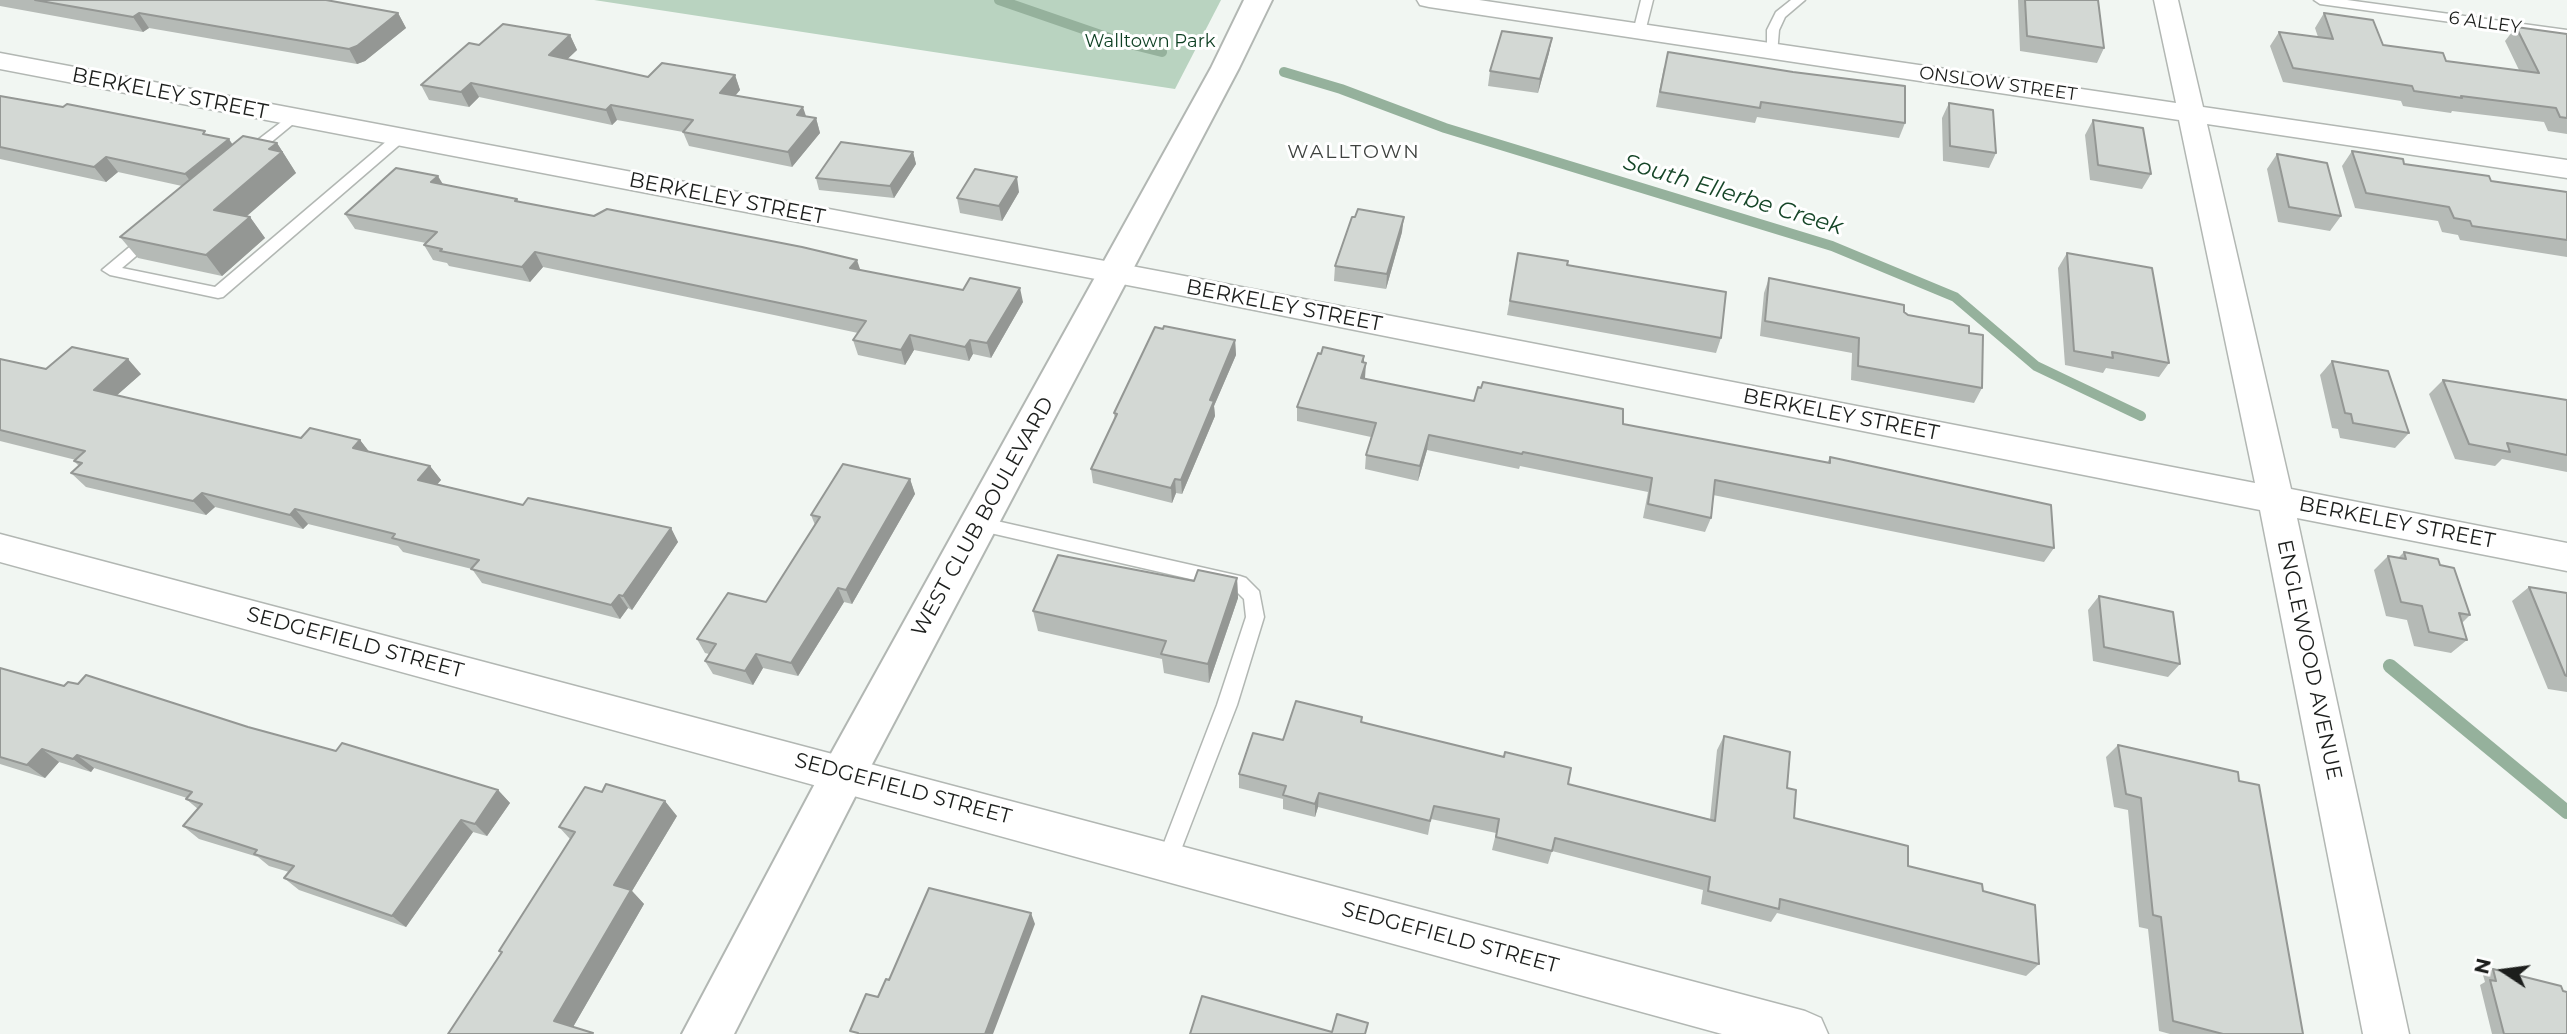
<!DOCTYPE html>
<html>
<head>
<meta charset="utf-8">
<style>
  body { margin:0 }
  #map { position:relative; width:2567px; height:1034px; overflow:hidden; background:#f1f6f2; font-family:Montserrat,sans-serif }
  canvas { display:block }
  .north { position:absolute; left:2469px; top:936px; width:70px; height:70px; -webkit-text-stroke:5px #fff; paint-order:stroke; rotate:283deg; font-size:19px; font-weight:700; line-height:28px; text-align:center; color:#1c1e1c }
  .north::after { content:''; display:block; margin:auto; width:24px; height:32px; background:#1c1e1c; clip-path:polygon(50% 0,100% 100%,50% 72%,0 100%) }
</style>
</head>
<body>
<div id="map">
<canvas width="2567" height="1034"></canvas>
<div class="north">N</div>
</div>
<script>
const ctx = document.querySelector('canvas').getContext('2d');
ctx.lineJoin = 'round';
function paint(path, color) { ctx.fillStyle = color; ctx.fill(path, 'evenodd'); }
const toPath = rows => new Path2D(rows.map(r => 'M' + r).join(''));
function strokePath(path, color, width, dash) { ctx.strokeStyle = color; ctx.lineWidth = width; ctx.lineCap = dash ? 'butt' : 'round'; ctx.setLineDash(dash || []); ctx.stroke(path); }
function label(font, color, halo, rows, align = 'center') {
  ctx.font = font + ' Montserrat,sans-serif'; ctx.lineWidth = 6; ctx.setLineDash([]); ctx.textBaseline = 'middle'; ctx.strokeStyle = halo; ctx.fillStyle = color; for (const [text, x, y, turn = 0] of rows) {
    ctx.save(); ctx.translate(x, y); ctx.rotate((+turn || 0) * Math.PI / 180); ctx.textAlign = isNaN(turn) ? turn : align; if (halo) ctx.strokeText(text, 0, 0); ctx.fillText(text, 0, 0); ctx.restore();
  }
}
const green = toPath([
  [594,0,1221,0,1175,89]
]);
const streamFar1 = toPath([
  [999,0,1118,41,1162,52],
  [1284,72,1341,89,1445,128,1832,246,1955,297,2036,366,2141,416]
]);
const stream = toPath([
  [2390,666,2567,812]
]);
const lane = toPath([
  [1641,0,1653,0,1645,32,1639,36,1633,32,1641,0],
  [1791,0,1805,0,1785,17,1779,30,1777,54,1767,54,1767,30,1776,12,1791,0],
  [2314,0,2347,0,2567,30,2567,38,2320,4,2314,0],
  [293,113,300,117,298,120,252,158,242,158,242,152,293,113],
  [400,133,405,134,405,140,223,297,218,298,110,275,102,270,145,234,150,232,155,234,157,237,155,240,122,268,215,287,395,134,400,133],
  [979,517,1240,576,1246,578,1259,591,1264,617,1237,705,1174,868,1167,871,1160,868,1157,861,1217,705,1246,617,1244,599,1234,589,973,529,970,524,973,519,979,517]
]);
const street = toPath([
  [1417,0,1479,0,2176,103,2154,0,2178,0,2203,107,2567,160,2567,178,2207,124,2291,489,2567,543,2567,571,2297,518,2409,1034,2363,1034,2260,510,1174,294,0,69,0,53,1174,274,2255,483,2179,120,1429,7,1420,5,1417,0],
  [0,534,1805,1011,1821,1018,1828,1034,1722,1034,0,562,0,534]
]);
const secondary = toPath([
  [1244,0,1272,0,1239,68,860,787,734,1034,682,1034,828,759,1211,68,1244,0]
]);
const wall = toPath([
  [0,0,326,0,398,13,406,28,365,61,357,64,149,28,143,32,0,6],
  [2018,0,2098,0,2104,48,2097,63,2020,51],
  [2324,13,2383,45,2446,61,2519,70,2505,41,2516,27,2567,34,2567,134,2548,131,2544,122,2452,111,2451,113,2403,106,2401,101,2283,82,2270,46,2279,32,2318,37,2315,28],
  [570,35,577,50,567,59,648,77,735,75,740,90,736,95,806,116,816,118,820,133,792,167,689,146,683,132,617,120,612,125,479,97,469,107,429,100,421,85,479,45],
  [1552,38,1549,53,1538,93,1488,86,1490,71],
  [1664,67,1905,123,1899,138,1757,117,1755,123,1656,107],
  [0,96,207,135,233,145,277,143,296,173,246,216,250,217,265,238,222,276,138,258,120,237,182,186,118,172,106,182,0,159],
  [1949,103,1996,153,1989,168,1943,161,1942,118],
  [2093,120,2151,174,2142,189,2090,180,2085,135],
  [2352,151,2404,164,2491,181,2567,192,2567,257,2460,240,2458,235,2442,232,2438,221,2355,208,2342,166],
  [913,152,916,164,894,198,819,190,816,178],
  [2277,154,2341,216,2330,231,2278,222,2267,169],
  [443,185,517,199,519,202,1023,302,991,358,973,354,969,361,914,350,905,365,858,355,853,340,858,333,774,315,543,267,530,282,449,266,447,263,433,260,424,245,426,243,355,229,345,214],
  [1019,192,1002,221,960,213,957,198],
  [1402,232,1386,289,1334,281,1335,266],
  [1518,253,1567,265,1721,338,1716,353,1507,315],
  [2067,253,2169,363,2159,377,2106,368,2103,373,2065,365,2058,268],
  [1769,278,1904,312,1908,315,1969,333,1982,388,1974,403,1851,380,1852,353,1760,336,1764,293],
  [1235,340,1236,355,1214,406,1215,416,1182,494,1176,493,1172,503,1093,483,1091,469,1115,419,1114,413],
  [1321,354,1364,356,1364,379,1474,401,1623,424,1827,463,1830,457,2054,548,2044,562,1713,495,1711,518,1705,532,1643,518,1648,492,1520,466,1519,469,1427,450,1418,481,1365,469,1366,455,1371,437,1297,421,1297,407],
  [0,359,46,369,141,374,117,395,301,438,360,440,368,451,430,466,441,480,437,484,523,505,671,528,678,542,632,610,628,608,620,619,482,583,472,569,403,552,398,546,308,524,303,529,215,507,206,515,86,487,71,473,79,466,74,461,76,460,0,441],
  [2332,361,2409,433,2395,448,2340,438,2338,429,2332,428,2320,375],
  [2443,380,2567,400,2567,472,2502,459,2495,466,2455,459,2429,394],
  [910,479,915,494,852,604,844,602,798,676,763,668,753,685,713,674,705,661,709,654,705,653,697,639,766,602,815,525,811,515],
  [2404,552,2440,565,2470,615,2462,623,2467,640,2451,653,2414,646,2407,620,2386,616,2374,570,2388,556,2398,558],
  [1237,578,1238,598,1209,683,1164,673,1162,659,1038,631,1033,611,1194,581],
  [2529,587,2567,593,2567,692,2548,689,2512,601],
  [2099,596,2180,664,2168,677,2093,661,2088,610],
  [0,668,64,686,248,727,336,751,498,790,510,803,487,836,473,832,406,927,299,890,284,878,289,872,269,866,258,857,199,839,183,826,198,809,186,799,187,798,94,768,91,772,59,762,45,778,0,764],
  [1362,717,1362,722,1568,784,1710,819,1717,750,1724,736,1787,788,1794,818,1908,866,1983,891,2039,964,2026,976,1777,913,1771,922,1701,904,1703,890,1552,851,1548,864,1492,850,1496,833,1431,819,1428,835,1318,807,1315,817,1283,809,1283,799,1239,788,1239,774,1283,740],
  [2118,745,2239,781,2303,1034,2170,1034,2159,1031,2148,929,2139,927,2128,810,2114,807,2106,757],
  [677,816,632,891,644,904,573,1027,448,1034,501,953,499,951,570,839,559,827],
  [2493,969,2563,991,2567,1034,2492,1034,2480,985,2485,982,2483,975]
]);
const shadedWall = toPath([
  [139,13,149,28,143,32,133,17],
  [398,13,406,28,365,61,357,64,349,49],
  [570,35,577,50,556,70,549,55],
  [1552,38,1549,53,1538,93,1540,79],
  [735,75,740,90,725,107,720,93],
  [471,83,479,97,469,107,461,92],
  [611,105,617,120,612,125,606,110],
  [803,107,808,122,797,115],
  [816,118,820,133,792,167,788,152],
  [229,139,239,154,196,189,185,174],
  [277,143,296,173,230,231,214,210,269,149],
  [913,152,916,164,894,198,890,186],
  [106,157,118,172,106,182,94,167],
  [438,176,447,191,431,182],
  [1017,177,1019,192,1002,221,999,206],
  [250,217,265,238,222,276,206,255],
  [1404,217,1402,232,1386,289,1387,274],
  [535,252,543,267,530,282,522,267],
  [857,260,862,275,850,268],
  [1020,288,1023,302,991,358,987,343],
  [910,335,914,350,905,365,901,350],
  [970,340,973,354,969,361,965,347],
  [1235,340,1236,355,1214,406,1215,416,1182,494,1181,480,1210,400],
  [1364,356,1364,369,1366,363,1365,378,1360,393,1362,362],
  [128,359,141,374,107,404,94,390],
  [1429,435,1427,450,1418,481,1420,466],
  [360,440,371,454,353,448],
  [430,466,441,480,429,494,418,480],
  [910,479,915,494,852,604,846,590],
  [1175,479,1176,493,1172,503,1171,488],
  [202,493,215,507,206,515,193,501],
  [295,509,308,524,303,529,290,515],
  [671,528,678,542,632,610,623,596],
  [1237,578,1238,598,1209,683,1208,664],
  [838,588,844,602,798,676,791,663],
  [619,595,628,608,620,619,611,605],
  [756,654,763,668,753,685,745,671],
  [42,749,59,762,45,778,27,765],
  [77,755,94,768,91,772,73,759],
  [498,790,510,803,487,836,475,824],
  [1319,793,1318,807,1315,817,1315,804],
  [665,801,677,816,632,891,644,904,569,1034,554,1021,614,885],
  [461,820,473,832,406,927,392,916],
  [1031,913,1035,924,993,1034,985,1034]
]);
const building = toPath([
  [35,0,326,0,398,13,357,46,349,49,139,13,133,17,35,0],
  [2025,0,2098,0,2104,48,2027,36,2025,0],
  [2324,13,2373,20,2383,45,2443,53,2446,61,2539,73,2516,27,2567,34,2567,118,2560,117,2556,108,2461,96,2462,98,2414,91,2412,86,2293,68,2279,32,2333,39,2324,13],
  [503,24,570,35,549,55,648,77,662,63,735,75,720,93,803,107,797,115,816,118,788,152,683,132,693,120,611,105,606,110,471,83,461,92,421,85,469,43,479,45,503,24],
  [1502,31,1552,38,1540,79,1490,71,1502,31],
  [1668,52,1793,72,1905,86,1905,123,1761,102,1760,108,1660,92,1668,52],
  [0,96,63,107,67,104,205,131,203,134,229,139,185,174,106,157,94,167,0,147,0,96],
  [1949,103,1993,110,1996,153,1950,146,1949,103],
  [2093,120,2143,128,2151,174,2098,165,2093,120],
  [243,136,277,143,269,149,282,152,214,210,250,217,206,255,120,237,243,136],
  [841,142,913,152,890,186,816,178,841,142],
  [2352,151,2403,159,2404,164,2489,176,2491,181,2567,192,2567,240,2472,226,2470,221,2454,218,2449,207,2366,193,2352,151],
  [2277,154,2327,163,2341,216,2289,207,2277,154],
  [396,168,438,176,431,182,517,199,515,201,594,216,607,209,802,247,857,260,850,268,963,290,970,278,1020,288,987,343,970,340,965,347,910,335,901,350,853,340,866,321,535,252,522,267,440,251,442,249,424,245,437,232,345,214,396,168],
  [975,169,1017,177,999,206,957,198,975,169],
  [1358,209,1404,217,1387,274,1335,266,1352,217,1355,217,1358,209],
  [1518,253,1568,261,1567,265,1726,292,1721,338,1510,301,1518,253],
  [2067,253,2152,268,2169,363,2112,352,2113,358,2074,351,2067,253],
  [1769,278,1904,305,1904,312,1908,315,1969,326,1969,333,1983,335,1982,388,1858,366,1859,338,1765,321,1769,278],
  [1164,326,1235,340,1210,400,1214,401,1181,480,1175,479,1171,488,1091,469,1117,414,1114,413,1155,327,1163,329,1164,326],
  [72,347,128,359,94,390,301,438,310,428,360,440,353,448,430,466,418,480,523,505,528,498,671,528,623,596,619,595,611,605,471,569,479,560,392,538,395,534,295,509,290,515,202,493,193,501,71,473,82,463,74,461,85,451,0,430,0,359,46,369,72,347],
  [1323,347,1364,356,1362,362,1366,363,1361,378,1474,401,1478,387,1481,388,1483,382,1623,409,1623,424,1830,463,1830,457,2051,505,2054,548,1715,480,1711,518,1648,504,1652,478,1523,452,1522,454,1429,435,1420,466,1366,455,1376,423,1297,407,1318,353,1321,354,1323,347],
  [2332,361,2388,371,2409,433,2353,423,2351,414,2345,413,2332,361],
  [2443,380,2567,400,2567,455,2507,443,2510,452,2469,444,2443,380],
  [843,464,910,479,846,590,838,588,791,663,756,654,745,671,705,661,716,644,697,639,728,593,766,602,820,517,811,515,843,464],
  [2404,552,2438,559,2440,565,2454,568,2470,615,2459,613,2467,640,2429,632,2422,606,2401,602,2388,556,2406,559,2404,552],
  [1058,555,1194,581,1198,570,1237,578,1208,664,1161,654,1166,641,1033,611,1058,555],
  [2529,587,2567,593,2567,676,2565,675,2529,587],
  [2099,596,2173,612,2180,664,2104,647,2099,596],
  [0,668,64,686,68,682,78,684,86,675,248,727,336,751,342,743,498,790,475,824,461,820,392,916,284,878,294,866,254,854,257,850,183,826,202,804,186,799,192,792,77,755,73,759,42,749,27,765,0,757,0,668],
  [1296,701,1362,717,1361,722,1504,757,1505,752,1571,768,1568,784,1715,821,1724,736,1790,752,1787,788,1796,790,1794,818,1908,846,1908,866,1982,884,1983,891,2035,905,2039,964,1780,899,1779,909,1708,891,1710,877,1555,838,1552,851,1496,837,1499,819,1434,806,1430,821,1319,793,1315,804,1283,795,1286,786,1239,774,1253,733,1283,740,1296,701],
  [2118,745,2238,772,2239,781,2259,785,2303,1034,2223,1034,2173,1021,2161,917,2153,915,2141,798,2126,794,2118,745],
  [606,784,665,801,614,885,631,890,554,1021,593,1033,592,1034,448,1034,502,952,499,951,575,832,559,827,585,787,602,792,606,784],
  [929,888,1031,913,985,1034,858,1034,858,1033,850,1031,866,994,878,997,886,979,889,980,929,888],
  [2493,969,2561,986,2563,991,2567,992,2567,1034,2504,1034,2490,980,2496,981,2493,969],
  [1202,996,1332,1032,1337,1014,1368,1023,1365,1034,1190,1034,1202,996]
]);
const farStreetnames = [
  ["6 ALLEY",2485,23,8],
  ["ONSLOW STREET",1998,84,8]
];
const farParknames = [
  ["Walltown Park",1150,42]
];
const farNeighbourhoodnames = [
  ["WALLTOWN",1354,152]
];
const streetNames = [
  ["BERKELEY STREET",170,94,11],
  ["BERKELEY STREET",727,199,11],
  ["BERKELEY STREET",1284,306,11],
  ["BERKELEY STREET",1841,415,11],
  ["WEST CLUB BOULEVARD",983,517,-61],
  ["BERKELEY STREET",2397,523,11],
  ["SEDGEFIELD STREET",355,643,15],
  ["ENGLEWOOD AVENUE",2309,660,78],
  ["SEDGEFIELD STREET",903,789,15],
  ["SEDGEFIELD STREET",1450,938,15]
];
const waterNames = [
  ["South Ellerbe Creek",1733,195,17]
];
paint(green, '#b9d3c0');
strokePath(streamFar1, '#95b19c', 10);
strokePath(stream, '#95b19c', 14);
strokePath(lane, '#b2b7b3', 3);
strokePath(street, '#b2b7b3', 3);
strokePath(secondary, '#b2b7b3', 4);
paint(lane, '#fff');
paint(street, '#fff');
paint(secondary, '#fff');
paint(wall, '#b5bab6');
paint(shadedWall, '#949794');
paint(building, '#d3d8d4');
strokePath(building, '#949794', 2);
label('18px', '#1c1e1c', '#fff', farStreetnames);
label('18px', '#0d3f22', '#fff', farParknames);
ctx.letterSpacing = '2px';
label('19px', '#3e423f', '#fff', farNeighbourhoodnames);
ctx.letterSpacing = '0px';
label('21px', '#1c1e1c', '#fff', streetNames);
label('italic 23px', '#164628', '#fff', waterNames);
</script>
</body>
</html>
